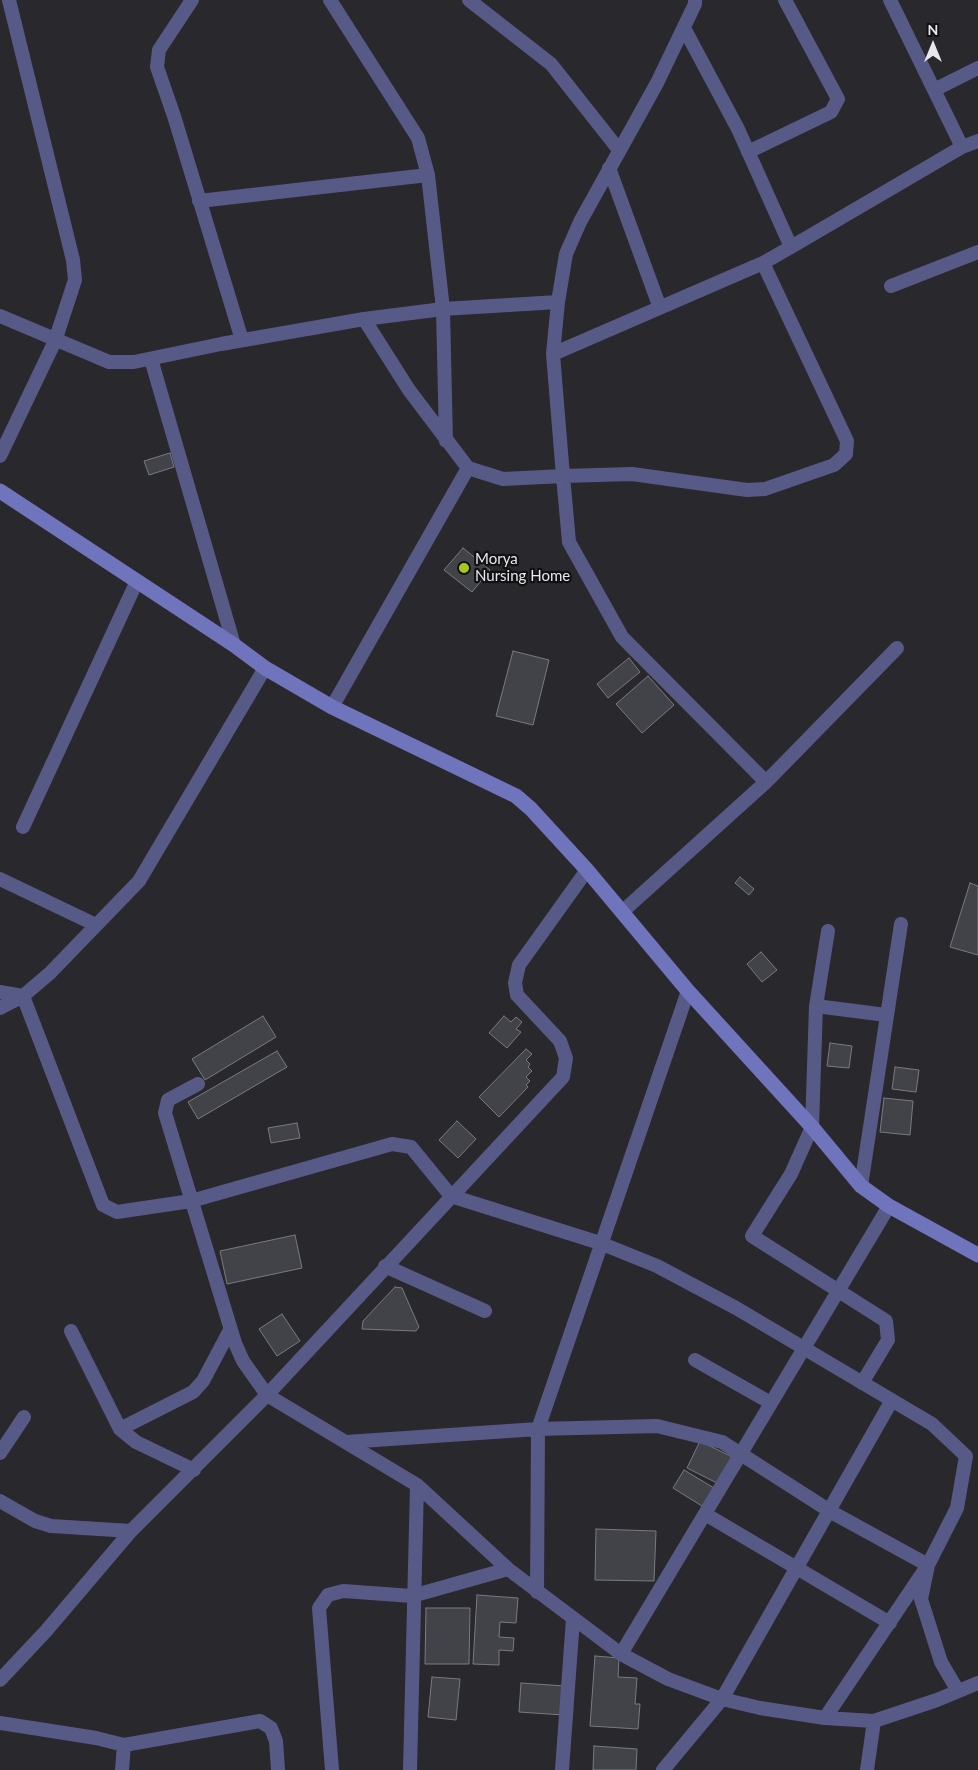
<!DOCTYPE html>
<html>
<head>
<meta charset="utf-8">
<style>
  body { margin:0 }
  #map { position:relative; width:978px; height:1770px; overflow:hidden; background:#28282d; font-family:Lato,sans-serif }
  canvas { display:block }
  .north { position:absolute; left:908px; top:20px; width:50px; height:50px; -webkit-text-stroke:4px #111114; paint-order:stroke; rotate:0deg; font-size:14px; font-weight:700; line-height:20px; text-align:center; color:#e8e8eb }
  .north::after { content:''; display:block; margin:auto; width:18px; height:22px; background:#e8e8eb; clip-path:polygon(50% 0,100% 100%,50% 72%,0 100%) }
</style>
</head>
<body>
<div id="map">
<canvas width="978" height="1770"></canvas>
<div class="north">N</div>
</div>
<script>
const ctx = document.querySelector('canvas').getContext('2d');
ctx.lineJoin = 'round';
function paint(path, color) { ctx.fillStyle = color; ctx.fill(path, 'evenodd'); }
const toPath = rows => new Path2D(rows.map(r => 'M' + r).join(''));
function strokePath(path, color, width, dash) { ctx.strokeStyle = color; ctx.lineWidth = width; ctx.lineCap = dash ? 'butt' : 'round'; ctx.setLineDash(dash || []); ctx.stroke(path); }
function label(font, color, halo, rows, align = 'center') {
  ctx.font = font + ' Lato,sans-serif'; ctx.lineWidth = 4.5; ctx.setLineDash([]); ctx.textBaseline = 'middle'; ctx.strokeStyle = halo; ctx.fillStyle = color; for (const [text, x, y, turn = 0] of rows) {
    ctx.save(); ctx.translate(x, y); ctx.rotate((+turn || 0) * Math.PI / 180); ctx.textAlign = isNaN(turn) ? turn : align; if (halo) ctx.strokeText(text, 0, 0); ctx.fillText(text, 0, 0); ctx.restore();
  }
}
const building = toPath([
  [170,453,174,467,149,475,144,461,170,453],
  [463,548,490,570,472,592,444,570,463,548],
  [513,651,549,660,533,725,496,716,513,651],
  [629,658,640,672,608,698,597,684,629,658],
  [648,676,674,705,642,733,616,704,648,676],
  [740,877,754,889,749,895,735,883,740,877],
  [970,883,978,886,978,955,950,947,970,883],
  [761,952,777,970,762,982,747,964,761,952],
  [263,1016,276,1037,205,1080,192,1059,263,1016],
  [504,1016,511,1022,516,1017,522,1022,516,1029,521,1032,507,1048,489,1033,504,1016],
  [830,1043,852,1046,849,1068,827,1066,830,1043],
  [526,1049,532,1054,526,1060,530,1064,528,1067,532,1071,526,1077,530,1081,526,1085,528,1087,499,1117,479,1097,526,1049],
  [277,1051,287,1067,198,1119,188,1102,277,1051],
  [895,1067,919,1070,916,1092,892,1089,895,1067],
  [884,1098,913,1101,910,1135,880,1132,884,1098],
  [457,1121,476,1139,458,1158,439,1140,457,1121],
  [297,1123,300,1138,271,1143,268,1128,297,1123],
  [295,1235,302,1268,227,1284,220,1251,295,1235],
  [395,1287,402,1288,419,1327,416,1331,362,1329,363,1321,395,1287],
  [282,1314,300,1341,277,1356,259,1329,282,1314],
  [700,1441,732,1457,719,1484,687,1468,700,1441],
  [684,1470,714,1488,702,1506,673,1488,684,1470],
  [596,1529,656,1531,654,1581,595,1580,596,1529],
  [477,1595,518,1598,516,1623,500,1622,499,1637,514,1638,513,1651,499,1650,499,1665,473,1664,477,1595],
  [426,1608,470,1608,469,1664,425,1664,426,1608],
  [595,1656,619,1658,618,1677,637,1678,635,1704,640,1704,638,1729,590,1726,595,1656],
  [432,1677,460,1679,456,1720,428,1717,432,1677],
  [521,1683,565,1686,563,1715,519,1712,521,1683],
  [594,1746,637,1749,636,1770,593,1770,594,1746]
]);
const street = toPath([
  [192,0,159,50,157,67,174,116,242,340],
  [330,0,418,138,428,175,443,309,446,441],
  [469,0,551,64,619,150],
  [890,0,962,147],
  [684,28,738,129,791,247,763,263,847,441,846,454,834,465,765,489,747,490,632,474,563,476,569,542,622,637,766,782],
  [934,90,978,68],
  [748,152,831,112,838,99,785,0],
  [609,168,660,308],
  [199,201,428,175],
  [791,247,962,147,978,141],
  [891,286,978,252],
  [0,316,109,362,134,362,221,344,364,319,409,390,468,468,503,479,563,476,553,354,558,302,566,254,580,222,657,83,695,4,695,0],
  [364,319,443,309,558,302],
  [553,354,763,263],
  [151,359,234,645],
  [0,456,55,341,75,280,73,260,9,0],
  [332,707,468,468],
  [23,827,137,581],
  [0,879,96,925],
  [622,912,766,782,897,648],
  [828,931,816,1006,812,1127,791,1174,752,1236,886,1321,888,1340,862,1383],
  [0,992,23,996,103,1205,117,1212,191,1201,392,1144,411,1147,451,1196,600,1243,657,1266,736,1308,932,1424,966,1456,957,1508,928,1565,825,1718],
  [816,1006,886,1015],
  [0,1008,23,996,50,973,139,881,265,668],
  [198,1084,168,1100,165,1113,235,1343,243,1361,267,1395,417,1485,508,1569,621,1654,668,1679,722,1699,760,1708,825,1718,874,1721,937,1700,978,1683],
  [861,1186,901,924],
  [385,1266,485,1311],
  [71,1331,120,1429,136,1442,194,1470],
  [695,1360,771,1403],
  [120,1429,193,1392,203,1381,230,1330],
  [346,1442,538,1429,657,1426,722,1442,833,1513,928,1565,921,1599,941,1662,958,1691],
  [0,1453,24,1417],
  [0,1501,35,1521,51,1526,131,1531],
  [705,1514,890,1623],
  [537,1592,538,1429,688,991],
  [621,1654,889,1206],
  [0,1680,46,1631,131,1531,267,1395,563,1077,566,1058,560,1041,517,995,515,983,519,965,587,870],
  [0,1723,96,1738,124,1745,122,1770],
  [124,1745,260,1721,271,1728,276,1741,278,1770],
  [332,1770,319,1608,328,1595,343,1591,412,1596,508,1569],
  [410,1770,417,1485],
  [562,1770,573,1619],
  [663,1770,722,1699,892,1400],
  [867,1770,874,1721]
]);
const secondary = toPath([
  [0,491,234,645,265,668,332,707,516,796,531,809,587,870,688,991,812,1127,861,1186,889,1206,978,1255]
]);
const markers = [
  [464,568,6,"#a8c71d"]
];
const poiNames = [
  ["Morya",475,559],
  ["Nursing Home",475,576]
];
paint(building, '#424348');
strokePath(building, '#7a7a80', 1);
strokePath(street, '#575a87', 14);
strokePath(secondary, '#7074bc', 15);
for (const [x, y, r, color] of markers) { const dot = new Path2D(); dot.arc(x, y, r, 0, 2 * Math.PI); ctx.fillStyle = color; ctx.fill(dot); strokePath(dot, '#111114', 2); }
label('15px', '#e8e8eb', '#111114', poiNames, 'left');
</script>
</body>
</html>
